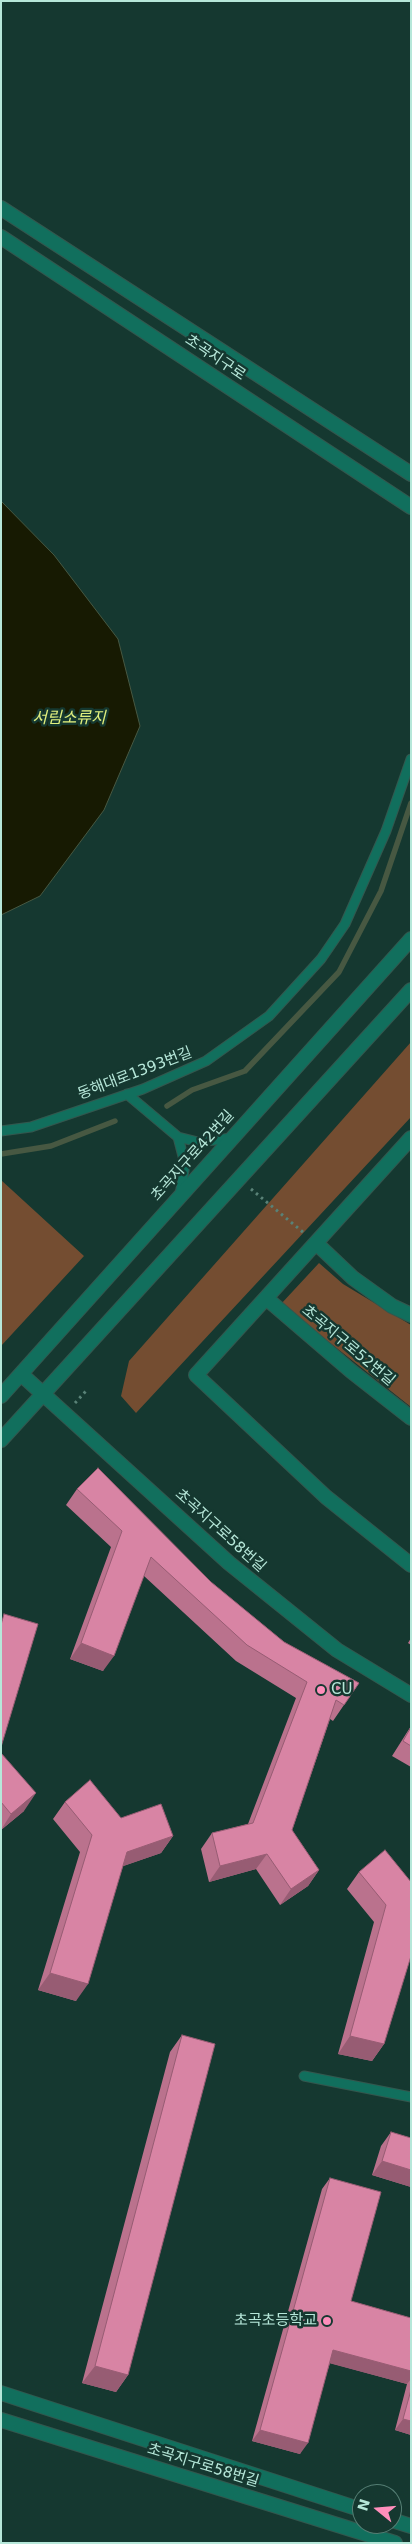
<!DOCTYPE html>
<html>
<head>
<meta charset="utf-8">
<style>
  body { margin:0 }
  #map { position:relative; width:412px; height:2544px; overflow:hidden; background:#153830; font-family:"DejaVu Sans",sans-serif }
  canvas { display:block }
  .frame { position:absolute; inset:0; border:2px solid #b6e7d9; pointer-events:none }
  .north { position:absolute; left:352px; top:2484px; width:50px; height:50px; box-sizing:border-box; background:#153830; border:1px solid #557e74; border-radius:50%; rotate:287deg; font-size:14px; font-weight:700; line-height:20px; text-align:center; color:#b6e7d9 }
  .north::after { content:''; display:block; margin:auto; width:18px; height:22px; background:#fe8ebb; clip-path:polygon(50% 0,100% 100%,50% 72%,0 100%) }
</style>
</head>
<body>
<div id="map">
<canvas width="412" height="2544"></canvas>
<div class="frame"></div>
<div class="north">N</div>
</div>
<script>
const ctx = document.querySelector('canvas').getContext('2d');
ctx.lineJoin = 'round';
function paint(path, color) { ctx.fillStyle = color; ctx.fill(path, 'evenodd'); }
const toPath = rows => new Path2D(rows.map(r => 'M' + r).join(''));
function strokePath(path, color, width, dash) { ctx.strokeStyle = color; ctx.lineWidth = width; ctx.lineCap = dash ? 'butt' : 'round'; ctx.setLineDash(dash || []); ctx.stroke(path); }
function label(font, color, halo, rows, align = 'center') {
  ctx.font = font + ' "DejaVu Sans","Noto Sans KR",sans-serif'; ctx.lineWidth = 5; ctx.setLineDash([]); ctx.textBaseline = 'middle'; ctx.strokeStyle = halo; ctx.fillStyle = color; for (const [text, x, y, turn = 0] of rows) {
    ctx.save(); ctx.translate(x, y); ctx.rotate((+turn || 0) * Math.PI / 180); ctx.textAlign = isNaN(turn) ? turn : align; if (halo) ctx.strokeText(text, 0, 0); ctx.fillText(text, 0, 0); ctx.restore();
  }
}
const green = toPath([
  [411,1042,411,1117,136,1413,121,1396,129,1361],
  [1,1180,84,1256,1,1346],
  [319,1263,343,1284,411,1325,411,1407,281,1304]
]);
const water = toPath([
  [1,501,54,555,118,639,140,726,104,810,40,896,1,915,1,501]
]);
const stream = toPath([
  [167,1106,192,1090,245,1071,339,972,381,891,411,803],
  [1,1154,51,1146,115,1121]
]);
const path = toPath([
  [251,1189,304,1233],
  [75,1403,86,1391]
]);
const service = toPath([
  [127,1094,178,1137,198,1142,232,1138],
  [1,1131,31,1127,143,1089,206,1061,269,1016,321,959,345,924,386,831,411,759],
  [178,1137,185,1164,180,1195],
  [304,2076,411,2097]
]);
const minor = toPath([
  [411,1138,196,1375,326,1497,411,1565],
  [316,1243,353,1278,392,1306,411,1315],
  [266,1298,351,1371,411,1418]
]);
const tertiary = toPath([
  [1,208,411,474],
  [1,237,411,507],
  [21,1374,229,1563,337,1650,411,1695],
  [1,1396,411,939],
  [1,1440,411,990],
  [1,2393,362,2510],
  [1,2420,395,2543],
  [392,2520,411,2526]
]);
const wall = toPath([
  [77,1489,211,1582,284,1642,359,1683,333,1721,330,1719,292,1830,319,1870,308,1886,280,1905,256,1869,209,1882,201,1849,212,1833,248,1824,296,1698,236,1661,144,1576,103,1671,70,1659,111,1547,66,1505],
  [411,1638,411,1645,408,1643],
  [411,1726,411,1767,392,1756],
  [1,1753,24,1811,1,1830],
  [65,1802,121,1818,173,1836,161,1853,123,1866,76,2001,38,1990,80,1852,53,1819],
  [359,1872,411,1882,384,2044,372,2061,338,2054,374,1922,347,1889],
  [182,2035,128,2375,116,2392,82,2383,170,2052],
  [391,2132,411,2138,411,2187,372,2175,381,2146],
  [330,2178,351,2301,411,2318,411,2435,395,2430,407,2384,330,2363,300,2454,252,2441,322,2189]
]);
const shadedWall = toPath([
  [81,1643,114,1656,103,1671,70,1659],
  [36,1793,24,1811,1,1830,11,1814],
  [173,1836,161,1853,115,1869,127,1852],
  [267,1854,256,1869,209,1882,220,1866],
  [319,1870,308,1886,280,1905,291,1889],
  [50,1973,88,1984,76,2001,38,1990],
  [350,2036,384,2044,372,2061,338,2054],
  [382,2161,411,2170,411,2187,372,2175],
  [333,2350,411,2371,411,2379,407,2384,325,2362],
  [95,2366,128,2375,116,2392,82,2383],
  [403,2419,411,2421,411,2435,395,2430],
  [260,2430,308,2443,300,2454,252,2441]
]);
const building = toPath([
  [98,1468,211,1582,284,1642,359,1683,344,1705,336,1700,292,1830,319,1870,291,1889,267,1854,220,1866,212,1833,253,1823,307,1682,247,1645,151,1557,114,1656,81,1643,122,1531,77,1489,98,1468],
  [4,1614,38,1624,1,1747,1,1625,4,1614],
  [411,1727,411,1746,403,1741,411,1727],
  [1,1753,36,1793,11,1814,1,1802,1,1753],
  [90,1780,121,1818,161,1804,173,1836,127,1852,88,1984,50,1973,92,1835,65,1802,90,1780],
  [385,1850,411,1882,411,1956,384,2044,350,2036,386,1905,359,1872,385,1850],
  [182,2035,215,2044,128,2375,95,2366,182,2035],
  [391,2132,411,2138,411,2170,382,2161,391,2132],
  [330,2178,381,2192,351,2301,411,2318,411,2371,333,2350,308,2443,260,2430,330,2178],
  [411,2390,411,2421,403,2419,411,2390]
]);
const markers = [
  [321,1690,5,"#fe8ebb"],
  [327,2321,5,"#fe8ebb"]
];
const streetNames = [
  ["초곡지구로",215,358,34],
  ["동해대로1393번길",135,1074,-21],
  ["초곡지구로42번길",193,1156,-48],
  ["초곡지구로52번길",348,1346,40],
  ["초곡지구로58번길",220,1531,42],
  ["초곡지구로58번길",203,2466,17]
];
const poiNames = [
  ["CU",331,1690],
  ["초곡초등학교",317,2321,"right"]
];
const waterNames = [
  ["서림소류지",69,719]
];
paint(green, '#744d31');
paint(water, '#171a02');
strokePath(water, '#475842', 1);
strokePath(stream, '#475842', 5.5);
strokePath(service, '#33574e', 11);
strokePath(minor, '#33574e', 16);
strokePath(tertiary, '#33574e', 16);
strokePath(path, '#598277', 3, [2.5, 4]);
strokePath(service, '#116f5d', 9);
strokePath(minor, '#116f5d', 14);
strokePath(tertiary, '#116f5d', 14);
paint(wall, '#ba728d');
paint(shadedWall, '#975c73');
paint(building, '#d884a4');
strokePath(building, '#975c73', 1);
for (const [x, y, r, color] of markers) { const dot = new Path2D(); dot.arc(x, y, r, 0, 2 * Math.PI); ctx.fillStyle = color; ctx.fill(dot); strokePath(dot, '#153830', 2); }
label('15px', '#b6e7d9', '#153830', streetNames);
label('15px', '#b6e7d9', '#153830', poiNames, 'left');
label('italic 16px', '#e0ef7d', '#153830', waterNames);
</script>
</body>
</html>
